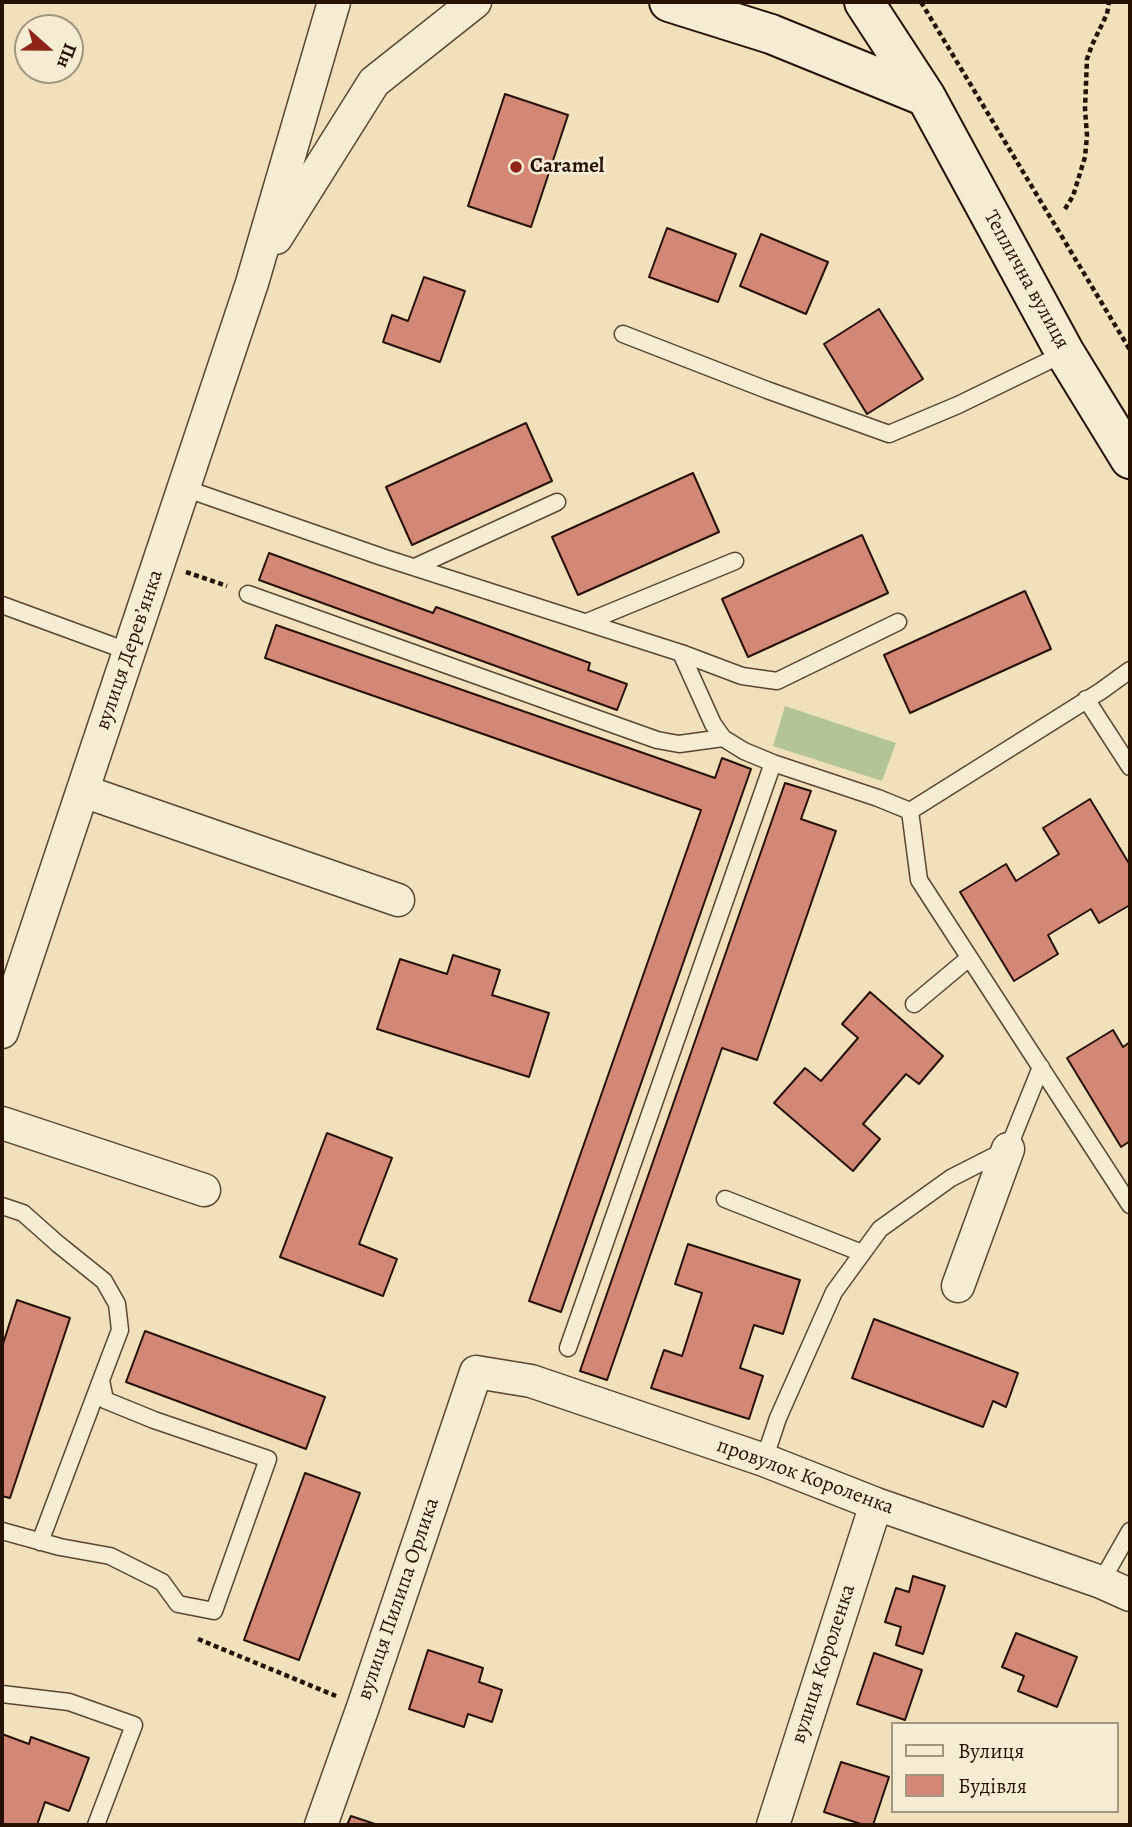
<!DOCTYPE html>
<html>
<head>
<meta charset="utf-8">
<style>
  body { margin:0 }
  #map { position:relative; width:1132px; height:1827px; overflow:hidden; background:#f0e1bc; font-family:Alegreya,serif }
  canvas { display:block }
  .frame { position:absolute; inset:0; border:4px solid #271202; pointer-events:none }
  .legend { position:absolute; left:891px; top:1722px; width:228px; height:91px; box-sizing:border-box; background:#f5ecd3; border:2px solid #a3957f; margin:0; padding:9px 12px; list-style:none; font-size:21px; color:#271202 }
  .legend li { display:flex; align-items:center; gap:14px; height:35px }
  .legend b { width:35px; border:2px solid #a3957f }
  .north { position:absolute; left:14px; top:14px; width:70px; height:70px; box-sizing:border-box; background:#f5ecd3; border:2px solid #a3957f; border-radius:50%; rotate:111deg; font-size:19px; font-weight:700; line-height:28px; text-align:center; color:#271202 }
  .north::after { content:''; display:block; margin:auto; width:24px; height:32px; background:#8f2418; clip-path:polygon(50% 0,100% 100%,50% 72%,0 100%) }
</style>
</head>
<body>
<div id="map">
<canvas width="1132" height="1827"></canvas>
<div class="frame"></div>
<ul class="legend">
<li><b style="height:9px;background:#f5ecd3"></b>Вулиця</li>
<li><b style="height:19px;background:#d38877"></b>Будівля</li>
</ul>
<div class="north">Пн</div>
</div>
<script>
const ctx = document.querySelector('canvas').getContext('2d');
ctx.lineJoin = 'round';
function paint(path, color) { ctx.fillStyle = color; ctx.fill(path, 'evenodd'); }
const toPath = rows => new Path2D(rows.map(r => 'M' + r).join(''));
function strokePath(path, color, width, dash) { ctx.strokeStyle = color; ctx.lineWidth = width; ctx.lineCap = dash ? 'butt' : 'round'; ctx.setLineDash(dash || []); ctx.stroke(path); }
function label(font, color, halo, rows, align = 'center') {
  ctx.font = font + ' Alegreya,serif'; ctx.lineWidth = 5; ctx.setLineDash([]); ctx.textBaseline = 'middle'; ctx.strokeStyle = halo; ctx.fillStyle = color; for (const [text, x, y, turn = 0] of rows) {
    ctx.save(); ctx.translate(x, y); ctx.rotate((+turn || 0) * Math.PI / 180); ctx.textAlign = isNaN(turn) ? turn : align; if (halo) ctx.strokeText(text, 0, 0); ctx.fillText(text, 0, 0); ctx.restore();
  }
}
const green = toPath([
  [785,706,896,743,882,781,773,746]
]);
const building = toPath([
  [505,94,568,115,531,227,468,206,505,94],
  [667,228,736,254,718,302,649,277,667,228],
  [761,234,828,262,806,314,740,286,761,234],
  [424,277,465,291,440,362,383,342,392,315,408,321,424,277],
  [879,309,923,379,867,414,824,344,879,309],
  [526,423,552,481,412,545,386,487,526,423],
  [693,473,719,532,578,595,552,537,693,473],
  [862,535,888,593,748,657,722,599,862,535],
  [269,553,433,613,436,607,590,663,588,670,627,684,617,710,259,580,269,553],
  [1025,591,1051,649,910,713,884,655,1025,591],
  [276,625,715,778,722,758,751,769,561,1312,529,1301,701,810,265,658,276,625],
  [785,783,811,791,801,819,836,831,757,1060,722,1048,607,1380,580,1371,785,783],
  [1090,799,1130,865,1130,905,1099,923,1091,909,1048,935,1058,954,1014,981,960,892,1006,864,1016,881,1059,854,1043,828,1090,799],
  [453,955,500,970,492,995,549,1013,529,1077,377,1029,400,959,447,974,453,955],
  [870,992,943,1056,919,1084,906,1074,863,1124,880,1139,853,1171,774,1103,805,1068,821,1081,858,1038,842,1024,870,992],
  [1113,1030,1123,1047,1130,1042,1130,1141,1121,1147,1067,1058,1113,1030],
  [327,1133,392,1158,359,1244,397,1259,383,1296,280,1257,327,1133],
  [688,1244,800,1280,783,1334,754,1325,740,1368,763,1376,749,1419,651,1388,664,1350,682,1356,702,1293,675,1284,688,1244],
  [17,1300,70,1318,10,1498,2,1496,2,1347,17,1300],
  [874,1319,1018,1373,1006,1407,993,1401,983,1427,852,1378,874,1319],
  [145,1331,325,1397,306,1449,126,1382,145,1331],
  [305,1473,360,1493,299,1660,244,1640,305,1473],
  [913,1576,945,1586,923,1654,896,1645,901,1627,885,1622,896,1588,909,1592,913,1576],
  [1016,1633,1077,1657,1057,1707,1018,1691,1024,1676,1002,1667,1016,1633],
  [428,1650,483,1668,479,1682,502,1690,492,1722,468,1714,464,1727,409,1709,428,1650],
  [874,1653,922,1670,905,1720,857,1704,874,1653],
  [2,1734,29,1744,31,1737,89,1758,69,1811,45,1802,37,1825,2,1825,2,1734],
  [841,1762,889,1777,873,1825,864,1825,824,1812,841,1762],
  [351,1816,378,1825,347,1825,351,1816]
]);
const path = toPath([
  [921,2,1130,350],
  [1065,209,1073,196,1085,157,1087,136,1085,109,1087,59,1092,45,1107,14,1109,2],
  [186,572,227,586],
  [198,1639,336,1696]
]);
const service = toPath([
  [623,334,767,390,889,434,958,405,1065,353],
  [184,488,382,557,681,653,713,724,723,738,744,751,773,763,878,798,910,811,919,880,1130,1205],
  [415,567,557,502],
  [248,594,657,740,679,744,723,738],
  [2,605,130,652],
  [587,622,735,561],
  [681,653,742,676,777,681,898,622],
  [1086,699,1130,767],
  [910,811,1101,691,1130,670],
  [914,1004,969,958],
  [725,1199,862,1253],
  [2,1206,23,1213,58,1244,104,1281,117,1304,120,1330,101,1380,105,1400,154,1420,268,1459,214,1611,178,1604,162,1582,110,1556,60,1547,2,1531],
  [568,1348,773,763],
  [764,1460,778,1418,834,1292,880,1229,951,1178,1008,1149,1041,1067],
  [40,1542,101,1380],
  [1101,1582,1130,1531],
  [2,1694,69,1702,134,1725,96,1825]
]);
const minor = toPath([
  [276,238,374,82,475,2],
  [83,791,398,900],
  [2,1032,252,283,334,2],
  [2,1123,204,1190],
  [958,1286,1008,1149],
  [321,1825,363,1707,476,1372,531,1381,764,1460,876,1504,1101,1582,1130,1595],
  [773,1825,876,1504]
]);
const secondary = toPath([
  [669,2,771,34,926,97],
  [864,2,926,97,1065,353,1130,459]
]);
const markers = [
  [516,167,7,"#8f2418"]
];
const poiNames = [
  ["Caramel",530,167]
];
const streetNames = [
  ["Теплична вулиця",1026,280,61],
  ["вулиця Деревʼянка",130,650,-71],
  ["провулок Короленка",805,1477,20],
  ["вулиця Пилипа Орлика",399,1599,-71],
  ["вулиця Короленка",824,1664,-72]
];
paint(green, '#b3c496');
paint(building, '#d38877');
strokePath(building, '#271202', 2);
strokePath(service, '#594630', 19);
strokePath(minor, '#594630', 35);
strokePath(secondary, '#271202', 42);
strokePath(path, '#271202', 4.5, [5, 3.5]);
strokePath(service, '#f5ecd3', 16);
strokePath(minor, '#f5ecd3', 32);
strokePath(secondary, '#f5ecd3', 38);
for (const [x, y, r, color] of markers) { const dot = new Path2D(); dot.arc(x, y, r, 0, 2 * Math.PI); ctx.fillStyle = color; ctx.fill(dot); strokePath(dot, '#f5ecd3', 2.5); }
label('bold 21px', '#271202', '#f5ecd3', poiNames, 'left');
label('21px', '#271202', '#f5ecd3', streetNames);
</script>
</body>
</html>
